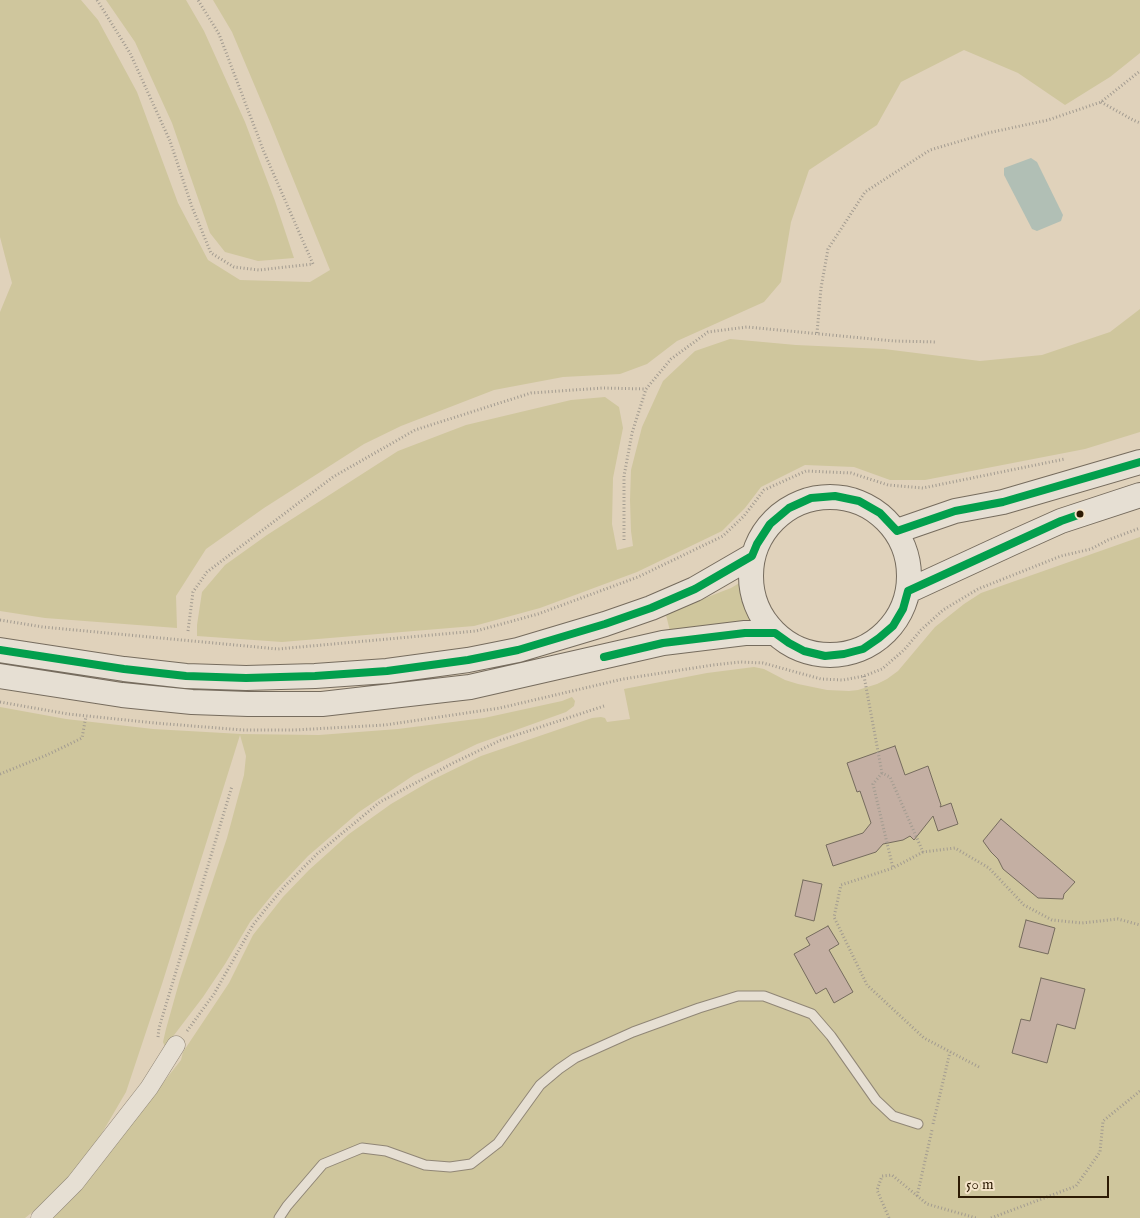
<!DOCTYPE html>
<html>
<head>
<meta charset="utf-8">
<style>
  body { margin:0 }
  #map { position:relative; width:1140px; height:1218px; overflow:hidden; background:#e0d2bb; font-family:"IM FELL English",serif }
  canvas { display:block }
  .scale { position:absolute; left:958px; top:1176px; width:151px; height:22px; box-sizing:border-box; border:2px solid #2d1b04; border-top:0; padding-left:6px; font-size:15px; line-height:18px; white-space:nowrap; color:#2d1b04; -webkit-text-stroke:4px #f5e4c9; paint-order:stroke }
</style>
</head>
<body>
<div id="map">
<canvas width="1140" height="1218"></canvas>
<div class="scale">50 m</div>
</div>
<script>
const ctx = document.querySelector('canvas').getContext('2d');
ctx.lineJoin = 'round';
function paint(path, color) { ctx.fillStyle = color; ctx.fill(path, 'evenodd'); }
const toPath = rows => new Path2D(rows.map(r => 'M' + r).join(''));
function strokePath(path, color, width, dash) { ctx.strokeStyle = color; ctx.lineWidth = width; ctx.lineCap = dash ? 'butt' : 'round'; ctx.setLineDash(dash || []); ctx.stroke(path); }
const green = toPath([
  [0,0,81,0,98,20,137,92,178,203,208,260,240,280,310,282,330,270,270,122,232,32,213,0,1140,0,1140,53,1110,77,1065,105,1018,73,964,50,901,82,877,125,809,170,791,222,781,282,764,302,677,341,647,364,620,374,563,377,494,390,401,426,364,444,264,508,206,549,176,596,177,628,45,618,0,611,0,312,12,283,0,237],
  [106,0,186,0,204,31,245,122,275,201,294,258,258,261,225,252,210,233,172,123,135,42],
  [1140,309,1140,432,1085,449,925,480,890,480,854,467,805,465,761,487,745,508,722,531,637,572,540,608,474,626,282,642,197,636,197,625,202,592,225,565,267,535,398,451,466,425,571,400,605,397,619,407,623,428,613,478,612,524,617,550,633,546,631,531,630,500,631,470,642,427,663,381,695,351,730,339,796,345,884,349,980,361,1042,355,1110,332],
  [1140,537,1140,1218,49,1218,91,1174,181,1060,183,1052,229,983,253,935,283,897,309,870,349,834,391,804,432,780,481,756,592,718,601,717,605,718,607,722,630,719,624,689,707,673,754,667,764,669,785,680,798,684,827,690,849,691,858,690,877,684,887,679,898,671,935,627,964,604,981,593],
  [741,582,744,600,747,610,754,620,670,631,666,615,687,605,731,588],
  [572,697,575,701,574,706,566,712,477,744,414,775,359,812,308,856,276,890,250,922,225,964,203,997,165,1047,163,1042,166,1029,180,979,227,838,244,775,246,756,240,735,162,984,126,1092,95,1145,56,1193,25,1218,0,1218,0,707,66,719,153,729,241,734,319,735,398,729,484,718,562,701]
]);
const water = toPath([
  [1031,158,1037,162,1063,215,1061,221,1037,231,1032,229,1004,175,1004,168]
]);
const building = toPath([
  [895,746,905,775,928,766,941,805,940,807,951,803,958,824,938,831,933,816,914,840,910,836,903,840,883,844,876,852,833,866,826,845,863,833,871,823,860,791,857,792,847,763,895,746],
  [1001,819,1075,882,1064,894,1063,899,1038,898,1003,869,998,859,991,852,983,841,1001,819],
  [803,880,822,884,814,921,795,916,803,880],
  [1026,920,1055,928,1048,954,1019,947,1026,920],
  [828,926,839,944,829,950,853,992,834,1003,826,988,816,994,794,954,810,945,806,938,828,926],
  [1041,978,1085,989,1075,1029,1057,1024,1047,1063,1012,1053,1021,1019,1030,1021,1041,978]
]);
const path = toPath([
  [97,0,130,53,170,141,192,207,211,253,234,267,259,270,313,264,264,152,219,34,198,0],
  [1101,102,1133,120,1140,123],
  [817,333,821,288,828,249,865,192,930,150,988,133,1048,120,1101,102,1140,71],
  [624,540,624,476,632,433,646,389,671,359,708,332,747,327,894,341,937,342],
  [0,620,43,627,278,649,476,631,538,614,638,577,723,536,744,516,764,490,806,471,851,473,888,485,923,488,1065,459],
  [188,631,193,592,207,572,333,477,415,430,531,393,603,388,646,389],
  [864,676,882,773,890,777,923,852,955,848,989,868,1024,905,1052,920,1082,923,1118,919,1140,925],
  [0,702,68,714,155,723,243,730,294,730,385,725,500,708,623,679,713,665,740,662,763,663,821,679,843,680,864,676,882,669,904,650,921,630,943,610,978,589,1061,556,1091,549,1108,540,1140,528],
  [882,773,873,784,893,868],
  [0,774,47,755,82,738,86,716],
  [923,852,893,868,841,885,834,917,867,985,924,1038,979,1067],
  [187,1031,214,994,253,925,268,906,285,886,317,854,380,802,453,763,501,740,604,706],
  [158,1037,159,1028,232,786],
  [933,1124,950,1052],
  [917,1196,932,1130],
  [889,1218,877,1190,882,1176,892,1175,927,1204,976,1218],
  [991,1218,1076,1186,1100,1152,1103,1121,1140,1091]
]);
const lane = toPath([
  [279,1218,287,1206,323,1164,362,1148,386,1151,425,1165,450,1167,471,1164,498,1143,540,1085,559,1069,575,1058,633,1032,699,1008,738,996,764,996,812,1014,831,1036,876,1100,893,1116,918,1124]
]);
const street = toPath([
  [40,1218,75,1183,149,1088,176,1045]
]);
const secondary = toPath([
  '751 576a79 79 0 1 1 158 0a79 79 0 1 1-158 0Z',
  [897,531,955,511,1003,502,1140,462],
  [908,591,1012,543,1061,521,1140,495],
  [0,650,124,669,186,676,246,678,315,676,387,671,468,660,518,650,605,624,651,608,695,589,752,556],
  [0,676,122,695,192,702,248,704,322,704,470,687,663,643,745,633,775,633]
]);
const bus1 = toPath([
  [0,650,124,669,186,676,246,678,315,676,387,671,468,660,518,650,605,624,651,608,695,589,752,556,757,544,770,524,789,508,811,498,835,496,859,501,880,513,897,531,955,511,1003,502,1140,462],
  [604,657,663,643,745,633,775,633,789,643,804,651,825,656,844,654,863,649,879,638,893,626,903,609,908,591,1061,521,1081,514]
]);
const markers = [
  [1080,514,4.5,"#2d1b04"]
];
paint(green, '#cfc69d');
paint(water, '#b1bfb5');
paint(building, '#c4afa3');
strokePath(building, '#766c5e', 1);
strokePath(lane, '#908676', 11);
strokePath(street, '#908676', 19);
strokePath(secondary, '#766c5e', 26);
strokePath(path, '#a29b90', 3, [1, 2.5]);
strokePath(lane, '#e6dfd3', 9);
strokePath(street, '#e6dfd3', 18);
strokePath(secondary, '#e6dfd3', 24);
strokePath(bus1, '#029f4d', 8);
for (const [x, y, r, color] of markers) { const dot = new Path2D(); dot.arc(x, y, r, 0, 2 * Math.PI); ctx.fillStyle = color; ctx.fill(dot); strokePath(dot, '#f5e4c9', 2); }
</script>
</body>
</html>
